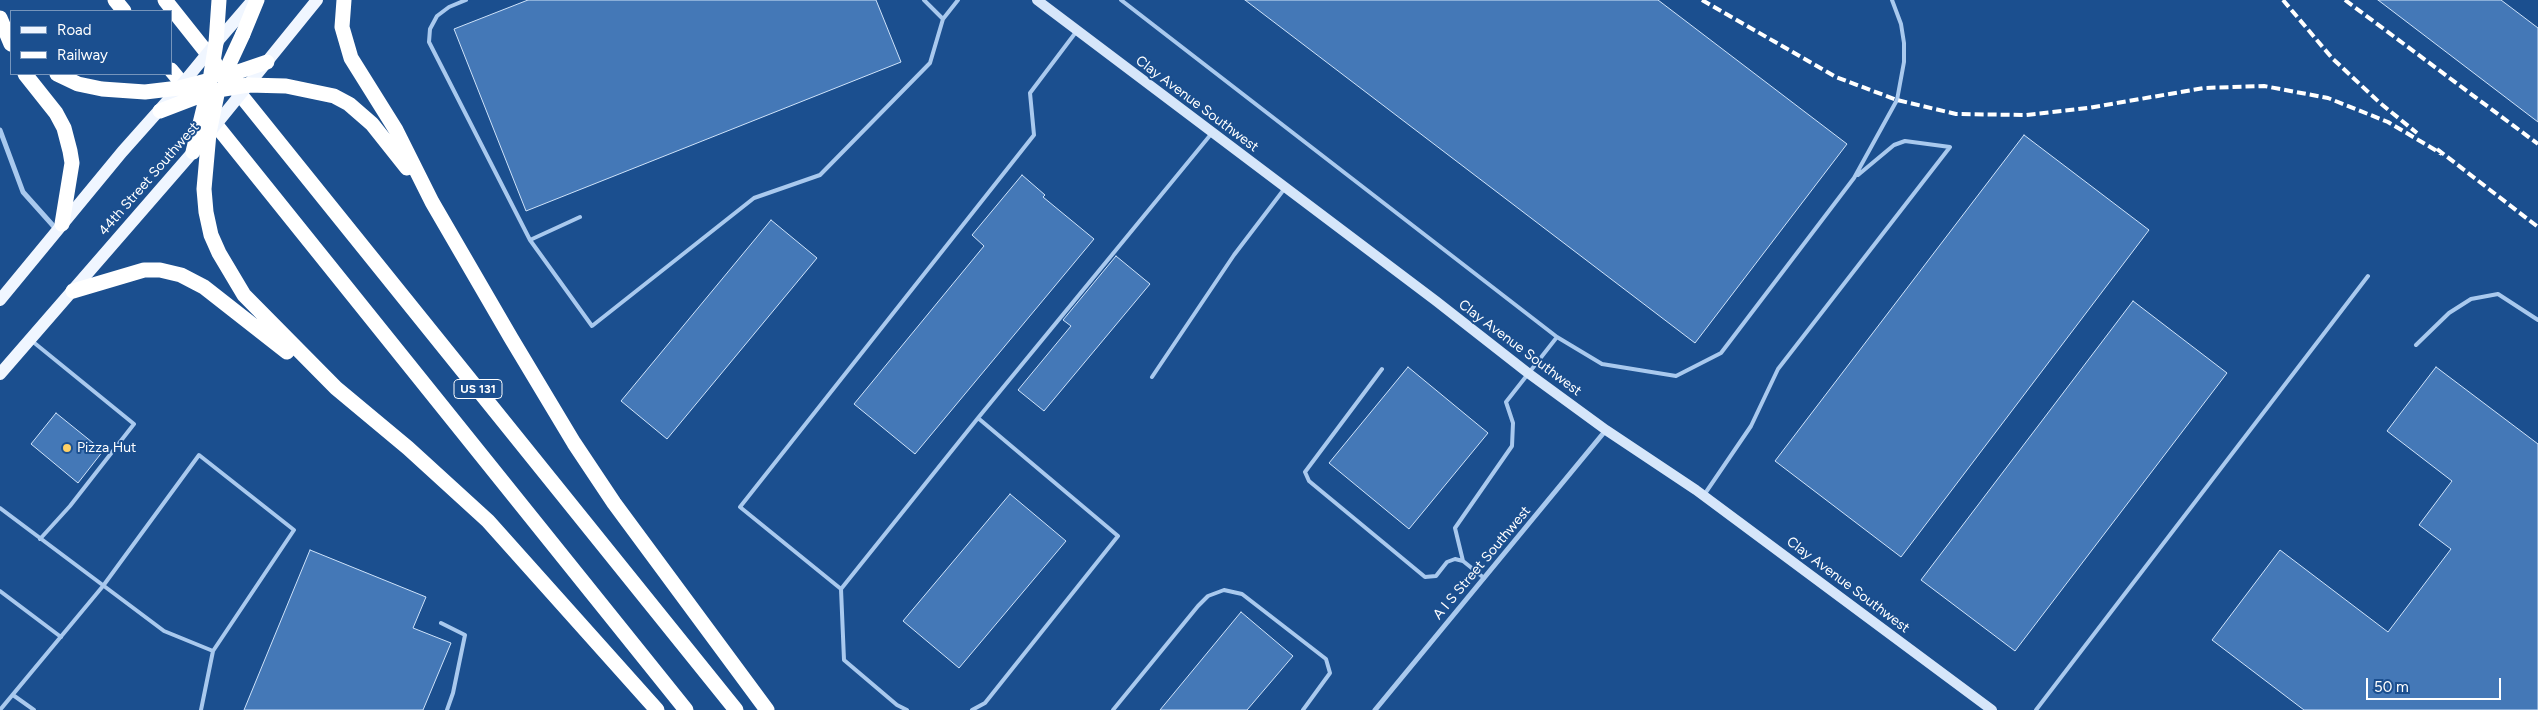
<!DOCTYPE html>
<html>
<head>
<meta charset="utf-8">
<style>
  body { margin:0 }
  #map { position:relative; width:2538px; height:710px; overflow:hidden; background:#1b4f8f; font-family:Figtree,sans-serif }
  canvas { display:block }
  .legend { position:absolute; left:10px; top:10px; width:162px; height:65px; box-sizing:border-box; background:#1b4f8f; border:1px solid #7695bc; margin:0; padding:6px 9px; list-style:none; font-size:15px; color:#fff }
  .legend li { display:flex; align-items:center; gap:10px; height:25px }
  .legend b { width:25px; border:1px solid #7695bc }
  .scale { position:absolute; left:2366px; top:678px; width:135px; height:22px; box-sizing:border-box; border:2px solid #fff; border-top:0; padding-left:6px; font-size:15px; line-height:18px; white-space:nowrap; color:#fff; -webkit-text-stroke:4px #1b4f8f; paint-order:stroke }
</style>
</head>
<body>
<div id="map">
<canvas width="2538" height="710"></canvas>
<ul class="legend">
<li><b style="height:6px;background:#f0f6ff"></b>Road</li>
<li><b style="height:6px;background:#fff"></b>Railway</li>
</ul>
<div class="scale">50 m</div>
</div>
<script>
const ctx = document.querySelector('canvas').getContext('2d');
ctx.lineJoin = 'round';
function paint(path, color) { ctx.fillStyle = color; ctx.fill(path, 'evenodd'); }
const toPath = rows => new Path2D(rows.map(r => 'M' + r).join(''));
function strokePath(path, color, width, dash) { ctx.strokeStyle = color; ctx.lineWidth = width; ctx.lineCap = dash ? 'butt' : 'round'; ctx.setLineDash(dash || []); ctx.stroke(path); }
function label(font, color, halo, rows, align = 'center') {
  ctx.font = font + ' Figtree,sans-serif'; ctx.lineWidth = 4; ctx.setLineDash([]); ctx.textBaseline = 'middle'; ctx.strokeStyle = halo; ctx.fillStyle = color; for (const [text, x, y, turn = 0] of rows) {
    ctx.save(); ctx.translate(x, y); ctx.rotate((+turn || 0) * Math.PI / 180); ctx.textAlign = isNaN(turn) ? turn : align; if (halo) ctx.strokeText(text, 0, 0); ctx.fillText(text, 0, 0); ctx.restore();
  }
}
const building = toPath([
  [528,0,876,0,901,62,526,211,454,29,528,0],
  [1245,0,1658,0,1847,144,1695,343,1245,0],
  [2378,0,2501,0,2538,28,2538,122,2378,0],
  [2024,135,2149,230,1901,557,1775,461,2024,135],
  [1022,175,1045,195,1043,197,1094,239,915,454,854,404,984,246,972,235,1022,175],
  [771,220,817,258,667,439,621,401,771,220],
  [1116,256,1150,284,1044,411,1018,390,1071,326,1063,320,1116,256],
  [2133,301,2227,373,2015,651,1921,580,2133,301],
  [1408,367,1488,433,1409,529,1329,463,1408,367],
  [2436,367,2538,444,2538,710,2304,710,2212,640,2280,550,2388,632,2451,549,2419,525,2452,481,2387,431,2436,367],
  [56,413,103,451,78,483,31,444,56,413],
  [1010,494,1066,541,959,668,903,621,1010,494],
  [310,550,426,597,413,628,451,643,423,710,244,710,310,550],
  [1241,612,1293,656,1247,710,1160,710,1241,612]
]);
const lane = toPath([
  [466,0,449,7,437,16,430,29,429,42,530,240,592,326,754,198,820,175,930,63,943,19,958,0],
  [924,0,943,19],
  [1121,0,1557,337,1506,402,1513,423,1512,446,1455,528,1463,561,1484,578],
  [530,240,580,217],
  [1557,337,1602,364,1676,376,1721,353,1854,178,1897,100,1904,62,1904,43,1901,24,1892,0],
  [32,341,134,424,70,506,40,539],
  [2416,345,2449,313,2471,299,2498,294,2538,320],
  [1382,369,1305,472,1309,481,1425,577,1436,576,1447,562,1455,559,1463,561],
  [1152,377,1234,255,1285,188],
  [1704,495,1751,426,1778,369,1950,147,1905,141,1894,145,1858,175],
  [0,508,164,631,213,651,201,710],
  [841,589,740,507,1034,135,1030,93,1076,32],
  [0,591,61,637],
  [441,623,465,635,453,693,447,710],
  [13,695,34,710],
  [0,710,103,586,199,455,294,530,213,651],
  [907,710,897,705,844,660,841,589,978,418,1212,133],
  [972,710,985,703,1118,536,978,418],
  [1113,710,1198,606,1208,596,1224,590,1242,594,1326,659,1330,673,1303,710],
  [2036,710,2368,276]
]);
const street = toPath([
  [0,130,23,192,57,230],
  [1375,710,1606,430]
]);
const secondary = toPath([
  [1037,0,1436,301,1528,373,1606,430,1696,490,1992,710]
]);
const primary = toPath([
  [216,43,253,0],
  [248,85,317,0],
  [0,300,122,152,179,88],
  [0,374,199,145]
]);
const highway = toPath([
  [115,0,124,11],
  [165,0,215,63],
  [344,0,342,27,351,58,396,130,432,202,511,338,574,443,614,503,767,710],
  [0,18,11,44],
  [243,34,257,0],
  [216,43,219,0],
  [171,70,190,93],
  [25,74,56,113,64,128,70,151,72,163,62,224],
  [57,74,78,84,102,89,145,92,179,88],
  [231,83,736,710],
  [248,85,286,86,334,96,349,104,372,124,407,168],
  [208,115,686,710],
  [209,133,204,189,206,212,211,235,219,253,244,295,336,388,408,448,488,521,657,710],
  [73,291,144,270,160,270,181,275,204,287,287,352]
]);
const rail = toPath([
  [1702,0,1836,77,1897,100,1956,114,2026,115,2088,108,2204,88,2264,86,2328,98,2388,122,2442,154],
  [2283,0,2332,58,2380,103,2417,133],
  [2345,0,2538,144],
  [2437,149,2538,227]
]);
const primaryBridge = toPath([
  [179,88,216,43],
  [209,133,248,85]
]);
const highwayBridge = toPath([
  [223,77,243,34],
  [223,77,267,62],
  [179,88,210,80,216,43],
  [160,111,207,93],
  [209,133,218,90,248,85],
  [193,152,205,103]
]);
const markers = [
  [67,448,5,"#ffd166"]
];
const shields = [
  [478,389,48]
];
const shieldNames = [
  ["US 131",478,389]
];
const streetNames = [
  ["Clay Avenue Southwest",1197,104,37],
  ["44th Street Southwest",149,179,-49],
  ["Clay Avenue Southwest",1520,348,37],
  ["A I S Street Southwest",1482,563,-50],
  ["Clay Avenue Southwest",1848,585,37]
];
const poiNames = [
  ["Pizza Hut",77,448]
];
paint(building, '#4478b7');
strokePath(building, '#cfe3fa', 1);
strokePath(lane, '#a9c9ee', 4);
strokePath(street, '#a9c9ee', 5);
strokePath(secondary, '#d6e6fa', 10);
strokePath(primary, '#f0f6ff', 12);
strokePath(highway, '#fff', 15);
strokePath(rail, '#fff', 4, [9, 4]);
strokePath(primaryBridge, '#f0f6ff', 12);
strokePath(highwayBridge, '#fff', 15);
for (const [x, y, r, color] of markers) { const dot = new Path2D(); dot.arc(x, y, r, 0, 2 * Math.PI); ctx.fillStyle = color; ctx.fill(dot); strokePath(dot, '#1b4f8f', 2); }
for (const [x, y, w] of shields) { const box = new Path2D(); box.roundRect(x - w / 2, y - 9.5, w, 19, 4); ctx.fillStyle = '#1b4f8f'; ctx.fill(box); strokePath(box, '#fff', 1); }
label('bold 12px', '#fff', null, shieldNames);
label('14px', '#fff', '#1b4f8f', streetNames);
label('14px', '#fff', '#1b4f8f', poiNames, 'left');
</script>
</body>
</html>
